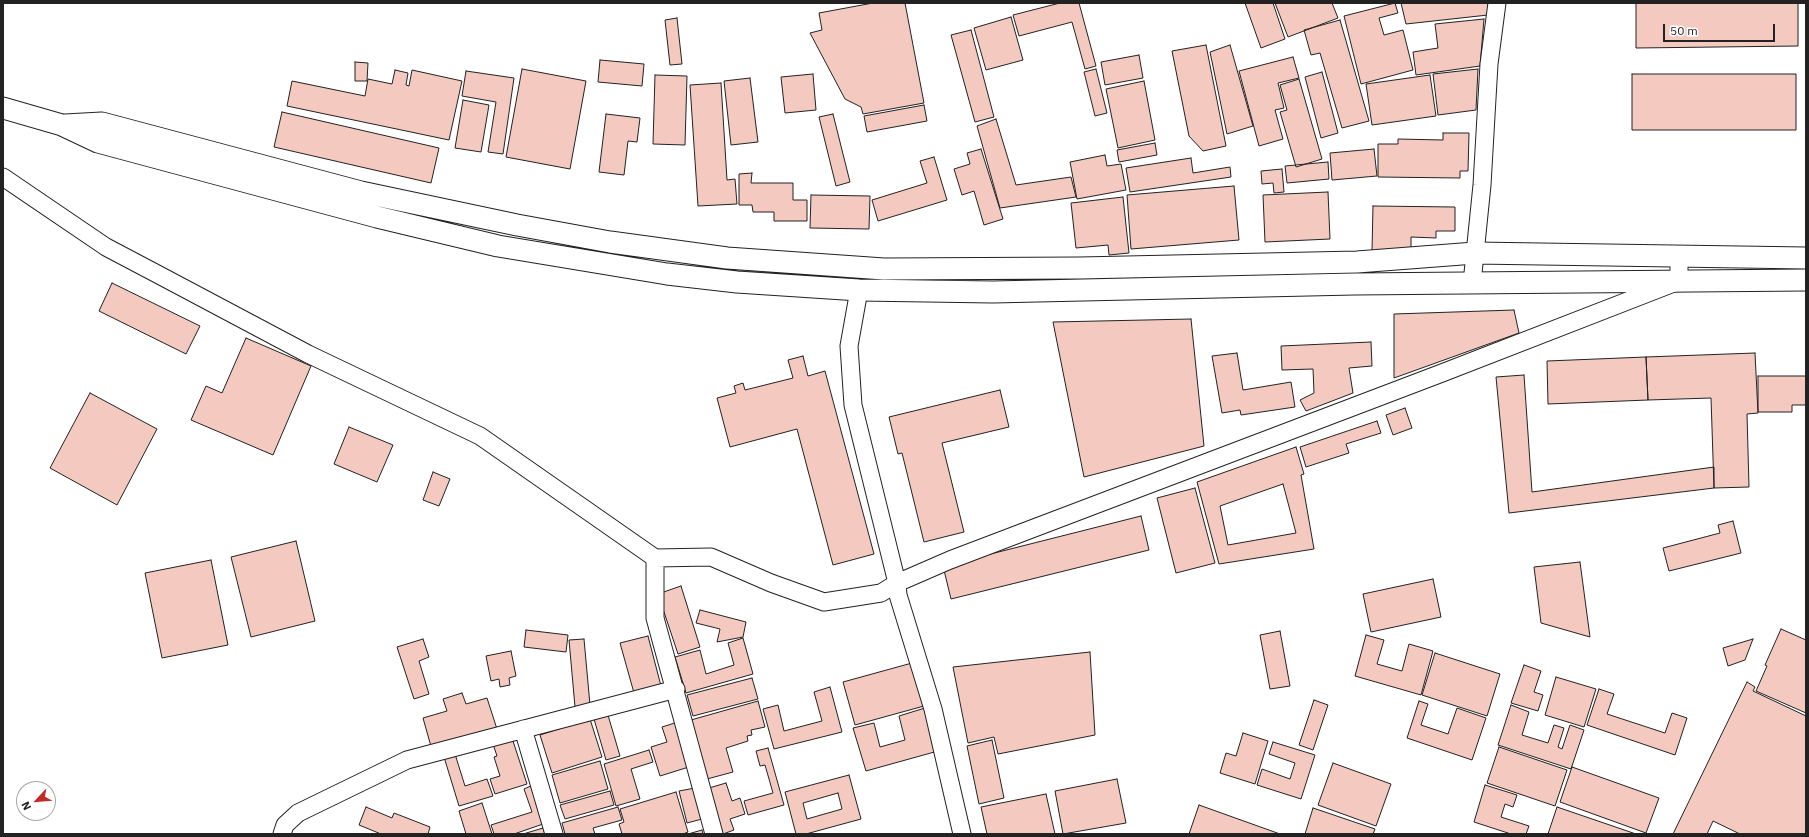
<!DOCTYPE html>
<html>
<head>
<meta charset="utf-8">
<style>
  body { margin:0 }
  #map { position:relative; width:1809px; height:837px; overflow:hidden; background:#fff; font-family:"IBM Plex Sans",sans-serif }
  canvas { display:block }
  .frame { position:absolute; inset:0; border:4px solid #222; pointer-events:none }
  .north { position:absolute; left:16px; top:781px; width:40px; height:40px; box-sizing:border-box; background:#fff; border:1px solid #a7a7a7; border-radius:50%; rotate:244deg; font-size:11px; font-weight:700; line-height:16px; text-align:center; color:#222 }
  .north::after { content:''; display:block; margin:auto; width:14px; height:18px; background:#c62828; clip-path:polygon(50% 0,100% 100%,50% 72%,0 100%) }
  .scale { position:absolute; left:1663px; top:24px; width:112px; height:18px; box-sizing:border-box; border:2px solid #222; border-top:0; padding-left:5px; font-size:12px; line-height:14px; white-space:nowrap; color:#222; -webkit-text-stroke:3px #fff; paint-order:stroke }
</style>
</head>
<body>
<div id="map">
<canvas width="1809" height="837"></canvas>
<div class="frame"></div>
<div class="north">N</div>
<div class="scale">50 m</div>
</div>
<script>
const ctx = document.querySelector('canvas').getContext('2d');
ctx.lineJoin = 'round';
function paint(path, color) { ctx.fillStyle = color; ctx.fill(path, 'evenodd'); }
const toPath = rows => new Path2D(rows.map(r => 'M' + r).join(''));
function strokePath(path, color, width, dash) { ctx.strokeStyle = color; ctx.lineWidth = width; ctx.lineCap = dash ? 'butt' : 'round'; ctx.setLineDash(dash || []); ctx.stroke(path); }
const building = toPath([
  [873,3,905,3,924,103,863,114,861,107,845,99,810,33,822,30,819,13,873,3],
  [1060,3,1079,3,1096,66,1085,69,1072,22,1019,36,1013,15,1060,3],
  [1245,3,1273,3,1285,39,1261,48,1245,3],
  [1275,3,1332,3,1338,18,1288,37,1275,3],
  [1395,3,1398,13,1379,18,1384,35,1403,30,1413,70,1361,84,1344,16,1395,3],
  [1401,3,1488,3,1488,15,1406,24,1401,3],
  [1636,3,1798,3,1798,46,1636,48,1636,3],
  [1011,17,1023,60,986,70,974,28,1011,17],
  [677,18,682,64,670,65,665,20,677,18],
  [1484,19,1480,66,1416,75,1413,52,1438,48,1435,24,1484,19],
  [1340,20,1369,121,1342,128,1320,53,1311,55,1304,30,1340,20],
  [971,30,994,117,975,122,951,35,971,30],
  [1206,45,1226,146,1203,151,1189,136,1172,51,1206,45],
  [1230,45,1253,126,1227,134,1210,52,1230,45],
  [1139,55,1143,78,1105,85,1101,62,1139,55],
  [1293,57,1299,78,1278,83,1284,108,1275,110,1283,139,1259,146,1239,71,1293,57],
  [600,60,644,64,642,86,598,82,600,60],
  [355,62,368,63,367,81,355,81,355,62],
  [522,69,586,81,570,169,506,157,522,69],
  [1096,69,1107,113,1095,116,1084,72,1096,69],
  [1478,69,1476,110,1438,115,1433,74,1478,69],
  [395,70,408,73,406,85,409,86,412,70,462,81,449,140,287,106,292,81,365,96,368,79,392,84,395,70],
  [466,71,514,78,503,154,488,152,496,102,462,96,466,71],
  [1322,72,1338,133,1321,138,1305,77,1322,72],
  [813,74,816,110,785,113,781,77,813,74],
  [1632,74,1796,74,1796,130,1632,130,1632,74],
  [655,75,687,76,685,145,653,144,655,75],
  [1430,75,1436,116,1372,125,1366,84,1430,75],
  [750,78,758,142,731,145,724,81,750,78],
  [1299,79,1322,159,1296,167,1280,112,1287,110,1280,85,1299,79],
  [1144,81,1155,140,1118,148,1106,89,1144,81],
  [721,83,727,180,735,179,737,204,698,206,690,85,721,83],
  [463,100,489,105,481,152,455,148,463,100],
  [924,105,927,121,867,132,864,116,924,105],
  [282,112,439,148,431,183,274,147,282,112],
  [606,114,640,118,637,142,628,141,624,175,599,172,606,114],
  [833,114,850,182,836,186,819,117,833,114],
  [996,119,1016,185,1071,177,1076,197,1000,208,977,126,996,119],
  [1443,133,1469,133,1468,171,1460,171,1460,178,1378,177,1378,144,1398,144,1398,139,1443,140,1443,133],
  [1155,143,1157,155,1119,162,1117,150,1155,143],
  [981,149,1003,219,984,225,974,191,962,195,954,169,970,164,967,153,981,149],
  [1374,149,1377,176,1332,180,1330,153,1374,149],
  [1105,155,1107,166,1121,164,1126,190,1077,199,1070,162,1105,155],
  [934,157,947,200,878,221,872,200,927,183,920,161,934,157],
  [1191,158,1193,173,1230,167,1231,177,1130,192,1126,168,1191,158],
  [1328,162,1329,179,1287,183,1285,166,1328,162],
  [1282,169,1284,192,1274,193,1273,183,1262,184,1261,171,1282,169],
  [752,173,751,183,793,183,793,200,807,200,807,221,774,221,774,212,753,212,752,205,739,205,739,174,752,173],
  [1234,186,1239,240,1131,249,1127,195,1234,186],
  [1328,192,1330,239,1265,242,1263,195,1328,192],
  [811,195,870,196,869,229,810,228,811,195],
  [1123,197,1129,253,1109,255,1108,245,1076,248,1071,203,1123,197],
  [1373,206,1455,207,1455,231,1436,231,1436,238,1411,237,1411,252,1372,251,1373,206],
  [112,283,200,326,186,354,99,311,112,283],
  [1514,310,1519,333,1394,378,1394,314,1514,310],
  [1191,319,1204,446,1084,477,1053,322,1191,319],
  [246,338,311,366,273,455,191,420,206,386,222,393,246,338],
  [1371,342,1372,366,1349,368,1353,393,1306,411,1300,400,1314,393,1313,369,1282,370,1281,346,1371,342],
  [1237,353,1243,390,1291,382,1295,407,1241,415,1240,410,1222,413,1212,356,1237,353],
  [1755,353,1758,413,1747,414,1749,487,1714,488,1711,398,1648,400,1646,357,1755,353],
  [803,356,808,376,825,371,874,554,833,565,797,429,730,447,717,398,736,393,734,386,743,383,745,390,793,378,788,360,803,356],
  [1646,357,1648,400,1548,404,1547,361,1646,357],
  [1524,375,1532,492,1714,467,1714,488,1509,513,1496,377,1524,375],
  [1758,376,1806,376,1806,405,1792,405,1792,412,1758,412,1758,376],
  [1000,390,1009,427,942,443,964,532,924,542,902,453,898,454,889,417,1000,390],
  [90,393,157,429,117,505,50,468,90,393],
  [1405,408,1412,428,1393,435,1386,415,1405,408],
  [1377,421,1381,433,1346,444,1349,453,1306,467,1300,447,1377,421],
  [349,427,393,445,377,482,334,464,349,427],
  [1296,447,1304,474,1301,475,1314,549,1219,564,1197,482,1296,447],
  [433,472,450,479,439,506,423,500,433,472],
  [1283,484,1296,533,1228,545,1220,506,1283,484],
  [1195,488,1215,563,1176,573,1157,498,1195,488],
  [1141,516,1149,550,951,599,943,566,1141,516],
  [1733,521,1741,553,1669,571,1663,548,1720,533,1718,525,1733,521],
  [296,541,315,621,251,637,231,557,296,541],
  [211,560,228,645,162,658,145,573,211,560],
  [1580,562,1590,637,1541,623,1534,567,1580,562],
  [1433,579,1441,617,1371,632,1363,594,1433,579],
  [681,586,700,647,678,654,658,594,681,586],
  [700,610,746,622,743,637,717,642,720,629,696,623,700,610],
  [1781,629,1806,640,1806,713,1756,691,1767,666,1765,665,1781,629],
  [526,630,568,635,566,652,524,647,526,630],
  [1280,631,1290,686,1270,689,1260,635,1280,631],
  [1366,635,1384,640,1377,664,1402,671,1409,644,1433,651,1421,695,1355,676,1366,635],
  [648,636,661,686,634,693,620,643,648,636],
  [743,638,753,674,686,693,675,657,700,650,706,674,734,665,728,643,743,638],
  [423,639,429,657,419,661,429,694,414,699,397,647,423,639],
  [584,639,590,705,575,707,569,640,584,639],
  [1753,639,1745,660,1728,666,1723,648,1753,639],
  [511,651,516,676,509,678,510,685,500,687,499,679,491,681,486,656,511,651],
  [1090,652,1095,735,998,754,994,737,968,743,953,667,1090,652],
  [1435,653,1500,674,1487,716,1422,695,1435,653],
  [912,663,924,706,855,725,843,682,912,663],
  [1524,665,1541,671,1534,692,1543,695,1538,711,1511,703,1524,665],
  [1556,677,1596,689,1584,727,1545,715,1556,677],
  [752,678,758,699,693,716,687,695,752,678],
  [1747,682,1755,687,1753,691,1806,716,1806,834,1740,834,1713,821,1707,834,1673,834,1747,682],
  [830,687,842,732,774,749,763,709,778,705,784,731,822,721,814,692,830,687],
  [1599,689,1614,694,1607,714,1665,733,1672,713,1687,718,1675,755,1587,725,1599,689],
  [462,693,466,704,487,698,497,729,432,750,423,718,447,711,443,699,462,693],
  [1314,700,1328,705,1313,750,1299,745,1314,700],
  [758,701,765,727,751,730,752,735,747,736,748,741,726,748,733,772,707,779,691,720,758,701],
  [1419,701,1428,704,1421,725,1448,734,1457,708,1486,718,1472,760,1407,738,1419,701],
  [1511,705,1529,712,1522,735,1548,743,1554,725,1564,728,1558,747,1562,749,1570,725,1584,730,1571,769,1498,745,1511,705],
  [925,708,938,751,866,771,853,728,874,723,880,747,905,740,899,716,925,708],
  [608,715,620,756,606,760,594,719,608,715],
  [590,719,602,757,552,773,540,735,590,719],
  [678,722,692,766,660,776,651,747,667,742,662,727,678,722],
  [1243,733,1268,741,1255,784,1220,773,1226,753,1236,756,1243,733],
  [512,738,527,784,495,794,490,779,500,776,494,757,497,756,493,744,512,738],
  [992,740,1004,798,979,804,967,746,992,740],
  [1273,742,1315,755,1301,799,1257,785,1262,769,1290,779,1295,763,1269,754,1273,742],
  [1499,747,1567,770,1555,806,1487,783,1499,747],
  [768,748,784,805,748,815,744,801,773,793,765,765,760,766,756,751,768,748],
  [649,750,653,762,631,769,640,799,616,806,604,764,649,750],
  [455,754,465,786,487,779,493,796,459,806,444,757,455,754],
  [600,761,608,789,560,803,552,775,600,761],
  [1333,763,1391,784,1376,826,1318,805,1333,763],
  [1572,767,1659,798,1646,833,1560,802,1572,767],
  [849,775,861,819,806,834,796,834,785,792,849,775],
  [1117,779,1126,823,1063,834,1055,791,1117,779],
  [726,783,732,801,740,798,745,814,730,819,734,830,723,834,709,788,726,783],
  [533,785,546,823,514,834,494,834,491,825,532,812,524,789,533,785],
  [1485,785,1517,795,1513,807,1505,804,1501,817,1529,826,1526,834,1511,834,1474,822,1485,785],
  [695,788,702,819,687,823,679,791,695,788],
  [610,791,614,805,565,819,560,805,610,791],
  [676,792,688,832,683,834,622,834,619,824,624,822,620,809,676,792],
  [838,793,842,809,807,819,803,803,838,793],
  [1046,794,1055,834,987,834,981,807,1046,794],
  [482,803,492,834,466,834,459,811,482,803],
  [1199,805,1280,834,1189,834,1199,805],
  [366,807,392,818,394,813,430,827,428,834,381,834,359,825,366,807],
  [618,807,622,820,593,828,595,834,565,834,562,823,618,807],
  [1557,807,1636,834,1548,834,1557,807],
  [1313,808,1375,829,1373,834,1305,834,1313,808],
  [543,828,545,834,523,834,543,828],
  [702,830,703,834,688,834,702,830]
]);
const minor = toPath([
  [3,177,106,247,161,276,308,354,480,436,655,558,711,557,771,583,824,602,881,593,897,583,950,560,1442,373,1679,281,1679,257],
  [1472,283,1482,185,1489,64,1497,3],
  [859,290,849,346,853,405,897,583,898,595,933,709,962,834],
  [655,558,655,618,714,834],
  [523,729,554,834],
  [282,834,285,825,298,813,407,760,676,689]
]);
const major = toPath([
  [3,108,62,125,98,142,377,217,498,246,667,274,737,282,859,290,993,292,1354,284,1806,280],
  [65,125,102,123,361,192,517,225,610,242,727,258,884,269,1080,268,1357,262,1475,253,1806,258]
]);
paint(building, '#f3c9c0');
strokePath(building, '#222', 1);
strokePath(minor, '#222', 19);
strokePath(major, '#222', 23);
strokePath(minor, '#fff', 17);
strokePath(major, '#fff', 21);
</script>
</body>
</html>
